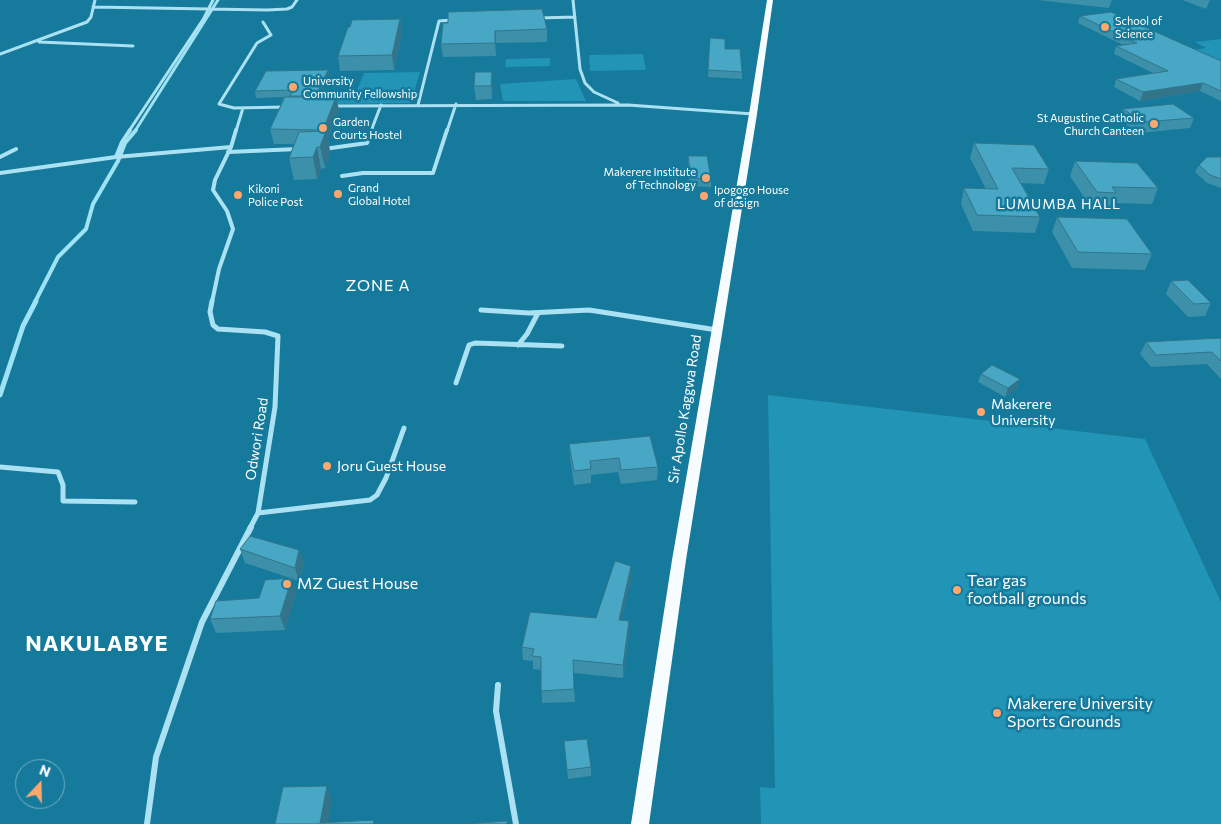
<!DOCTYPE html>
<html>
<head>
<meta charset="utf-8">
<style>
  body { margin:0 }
  #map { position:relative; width:1221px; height:824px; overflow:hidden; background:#157a9b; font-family:Commissioner,sans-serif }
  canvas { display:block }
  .north { position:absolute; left:15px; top:759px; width:50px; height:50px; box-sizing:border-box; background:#157a9b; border:1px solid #73afc3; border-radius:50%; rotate:21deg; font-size:14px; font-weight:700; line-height:20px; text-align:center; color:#fff }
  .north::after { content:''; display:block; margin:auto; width:18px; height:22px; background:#ffa76d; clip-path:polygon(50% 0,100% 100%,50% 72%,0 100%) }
</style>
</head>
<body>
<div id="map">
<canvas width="1221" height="824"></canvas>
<div class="north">N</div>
</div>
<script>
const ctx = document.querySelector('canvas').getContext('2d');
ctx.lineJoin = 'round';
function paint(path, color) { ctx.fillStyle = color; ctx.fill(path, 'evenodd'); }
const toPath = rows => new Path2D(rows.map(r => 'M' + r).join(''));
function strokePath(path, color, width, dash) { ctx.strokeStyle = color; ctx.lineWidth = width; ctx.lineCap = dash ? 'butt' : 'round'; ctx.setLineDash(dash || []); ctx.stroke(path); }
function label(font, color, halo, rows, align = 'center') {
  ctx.font = font + ' Commissioner,sans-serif'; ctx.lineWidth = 5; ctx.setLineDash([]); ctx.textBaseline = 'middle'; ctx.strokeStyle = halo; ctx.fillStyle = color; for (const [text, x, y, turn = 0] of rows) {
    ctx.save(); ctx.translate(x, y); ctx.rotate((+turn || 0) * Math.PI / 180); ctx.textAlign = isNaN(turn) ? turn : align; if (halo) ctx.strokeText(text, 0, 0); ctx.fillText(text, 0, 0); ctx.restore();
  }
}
const green = toPath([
  [1221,39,1221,70,1180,52,1206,48,1195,42],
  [643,54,646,70,590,71,589,55],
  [550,58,550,66,505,67,506,59],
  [420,72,411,103,331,104,332,100,353,100,364,73],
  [576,79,586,101,503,101,500,84],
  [768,395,1145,439,1221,602,1221,824,761,824,760,787,775,788]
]);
const streamFar2 = toPath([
  [135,131,218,0]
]);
const streamFar1 = toPath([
  [35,302,58,257,86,229,93,204,118,161,125,143,136,130]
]);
const stream = toPath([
  [0,395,23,326,36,301]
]);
const minorFar3 = toPath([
  [573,0,580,69,585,83,594,92,618,103],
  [93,7,267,10,287,9,292,7,297,0],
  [538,18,575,17],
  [263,22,271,35,257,43,219,104,234,108,287,107],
  [39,42,133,46],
  [0,54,87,22,91,17,95,0],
  [418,105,439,21,452,20],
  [333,106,628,105,753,114],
  [129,131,204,18,213,0],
  [236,131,243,108],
  [371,131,381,105],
  [447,131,456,104]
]);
const minorFar2 = toPath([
  [324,149,367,143,372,130],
  [228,152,298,149],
  [0,157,16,149],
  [116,157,122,142,130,130],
  [0,173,116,157,231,147],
  [342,176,363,173,433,173,447,130],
  [212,302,219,269,233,229,227,211,213,190,215,180,231,147,236,130]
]);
const minorFar1 = toPath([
  [212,301,210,312,213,325,218,329,265,332,278,336,275,407,258,513,250,528],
  [481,310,529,313,589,310,717,330],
  [518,345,527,334,538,313],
  [456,383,469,345,475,343,562,346],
  [0,467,58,472,63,485,63,501,135,502],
  [258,513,370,500,377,495,386,478,404,428]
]);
const minor = toPath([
  [498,685,496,711,516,824],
  [147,824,156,757,202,622,251,527]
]);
const primary = toPath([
  [767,0,773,0,757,114,686,560,649,824,631,824,672,560,749,114,767,0]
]);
const wall = toPath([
  [1037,0,1112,0,1109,8],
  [1182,0,1210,0,1206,9],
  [1080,16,1221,61,1221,101,1200,91,1140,101,1114,87,1116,79,1153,73,1114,54,1116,46,1123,45,1078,23],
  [400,19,402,33,394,70,340,71,338,56],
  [443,23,547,29,547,42,496,43,496,56,443,57,441,44],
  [710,38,725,49,742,72,742,79,708,77],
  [328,70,329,76,320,97,336,97,339,110,328,139,330,152,325,168,321,169,317,179,294,180,289,158,294,144,274,144,270,129,284,97,256,98,255,91],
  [493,85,492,99,476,100,474,86],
  [1123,109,1194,118,1190,128,1139,133,1119,120],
  [974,143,1049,169,1044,184,1021,183,1040,217,1035,233,973,231,961,204,964,188,986,189,970,158],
  [688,156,711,179,711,187,688,186,689,175,688,163],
  [1221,157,1221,188,1207,183,1195,172,1199,165],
  [1075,161,1158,188,1152,204,1113,203,1111,208,1091,208,1070,176],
  [1057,217,1152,254,1145,270,1072,268,1052,232],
  [1171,281,1211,303,1205,316,1188,317,1166,294],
  [1221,338,1221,379,1207,364,1151,367,1140,354,1146,342],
  [981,374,1020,379,1017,388,1005,397,978,382],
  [569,444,658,467,657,480,621,484,618,472,591,475,591,483,574,485,570,457],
  [240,549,299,550,304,563,299,581,292,579,296,592,285,630,216,633,210,619,259,598,290,578,245,563],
  [631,566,631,579,621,620,629,634,623,678,573,673,575,702,542,703,541,670,533,669,533,661,523,660,522,647,596,618],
  [564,741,591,767,591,776,568,779]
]);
const shadedWall = toPath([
  [400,19,402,33,394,70,392,55],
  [495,31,496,43,496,56,495,43],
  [328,70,329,76,317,103,316,96],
  [492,72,493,85,492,99,491,86],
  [1203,83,1200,91,1140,101,1143,92],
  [336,97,339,110,328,139,330,152,325,168,320,147,324,137,323,130],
  [317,147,321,169,317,179,313,157],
  [1020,379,1017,388,1005,397,1008,388],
  [299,550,304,563,299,581,295,568],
  [631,566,631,579,619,633,619,620],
  [292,578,296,592,285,630,280,616],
  [629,621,629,634,623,678,623,665],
  [327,786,332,801,328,824,320,823]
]);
const building = toPath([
  [542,9,547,29,495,31,495,43,441,44,443,23,448,23,448,12,542,9],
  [1111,12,1221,61,1221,91,1203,83,1143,92,1116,79,1168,71,1116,46,1137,43,1080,16,1111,12],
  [400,19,392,55,338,56,348,27,350,27,352,20,400,19],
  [710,38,725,39,725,49,740,49,742,72,708,70,710,38],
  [328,70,316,96,290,96,293,90,255,91,266,71,328,70],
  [475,72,492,72,491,86,474,86,475,72],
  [285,97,336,97,323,130,270,129,285,97],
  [1173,104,1194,118,1143,122,1123,109,1173,104],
  [326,131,320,147,317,147,313,157,289,158,299,132,326,131],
  [974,143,1034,145,1049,169,1012,168,1040,217,977,215,964,188,998,189,974,143],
  [688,156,707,156,711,179,689,178,690,170,688,156],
  [1207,157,1221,157,1221,179,1210,175,1199,165,1207,157],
  [1075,161,1137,163,1158,188,1112,187,1116,193,1097,192,1075,161],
  [1057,217,1127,219,1152,254,1078,252,1057,217],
  [1188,280,1211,303,1194,304,1171,281,1188,280],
  [1221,338,1221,361,1212,352,1156,355,1146,342,1221,338],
  [992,365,1020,379,1008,388,981,374,992,365],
  [650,436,658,467,621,470,619,458,590,461,591,469,574,471,569,444,650,436],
  [250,536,299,550,295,568,240,549,250,536],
  [615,561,631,566,619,620,629,621,623,665,573,660,574,689,541,691,541,657,532,656,534,649,522,647,530,612,596,618,615,561],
  [292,578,280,616,210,619,216,601,259,598,265,580,292,578],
  [587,739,591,767,567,770,564,741,587,739],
  [327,786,320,823,374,820,373,824,275,824,283,787,327,786],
  [507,821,507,824,466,824,507,821]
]);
const markers = [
  [1105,27,5,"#ffa76d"],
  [293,87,5,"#ffa76d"],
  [1154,124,5,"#ffa76d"],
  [323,128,5,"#ffa76d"],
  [706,178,5,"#ffa76d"],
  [338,194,5,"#ffa76d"],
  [238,195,5,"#ffa76d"],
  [704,196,5,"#ffa76d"],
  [981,412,5,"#ffa76d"],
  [327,466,5,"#ffa76d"],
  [287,584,5,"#ffa76d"],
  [957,590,5,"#ffa76d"],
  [997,713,5,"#ffa76d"]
];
const farPoinames = [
  ["School of",1115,21],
  ["Science",1115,34],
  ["University",303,81],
  ["Community Fellowship",303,94],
  ["St Augustine Catholic",1144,118,"right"],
  ["Church Canteen",1144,131,"right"],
  ["Garden",333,122],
  ["Courts Hostel",333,135],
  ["Makerere Institute",696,172,"right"],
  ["of Technology",696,185,"right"],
  ["Grand",348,188],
  ["Global Hotel",348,201],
  ["Kikoni",248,189],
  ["Police Post",248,202],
  ["Ipogogo House",714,190],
  ["of design",714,203]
];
const farQuarternames = [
  ["LUMUMBA HALL",1059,204]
];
const poiNames = [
  ["Makerere",991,404],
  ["University",991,420],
  ["Joru Guest House",337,466]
];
const streetNames = [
  ["Sir Apollo Kaggwa Road",685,409,-81],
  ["Odwori Road",257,439,-81]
];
const quarterNames = [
  ["ZONE A",378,286]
];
const nearPoinames = [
  ["Tear gas",967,581],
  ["football grounds",967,599],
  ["MZ Guest House",297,584],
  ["Makerere University",1007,704],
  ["Sports Grounds",1007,722]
];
const nearDistrictnames = [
  ["NAKULABYE",97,644]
];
paint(green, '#2294b6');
strokePath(streamFar2, '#9de2f5', 3);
strokePath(streamFar1, '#9de2f5', 4);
strokePath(stream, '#9de2f5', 5);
strokePath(minorFar3, '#abe2f3', 3);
strokePath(minorFar2, '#abe2f3', 4);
strokePath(minorFar1, '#abe2f3', 5);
strokePath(minor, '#abe2f3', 6);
paint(primary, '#f7fdff');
paint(wall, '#3d90a9');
paint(shadedWall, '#32758a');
paint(building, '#47a7c5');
strokePath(building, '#32758a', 1);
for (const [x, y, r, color] of markers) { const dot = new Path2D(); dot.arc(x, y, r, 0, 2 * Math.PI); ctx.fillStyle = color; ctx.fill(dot); strokePath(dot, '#157a9b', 2); }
label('11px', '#fff', '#157a9b', farPoinames, 'left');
ctx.letterSpacing = '1px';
label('14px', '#fff', '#157a9b', farQuarternames);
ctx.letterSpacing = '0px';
label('14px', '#fff', '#157a9b', poiNames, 'left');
label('14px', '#fff', '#157a9b', streetNames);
ctx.letterSpacing = '1px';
label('16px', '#fff', '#157a9b', quarterNames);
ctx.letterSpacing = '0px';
label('16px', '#fff', '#157a9b', nearPoinames, 'left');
ctx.letterSpacing = '1px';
label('bold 22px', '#fff', '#157a9b', nearDistrictnames);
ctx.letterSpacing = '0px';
</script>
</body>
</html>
